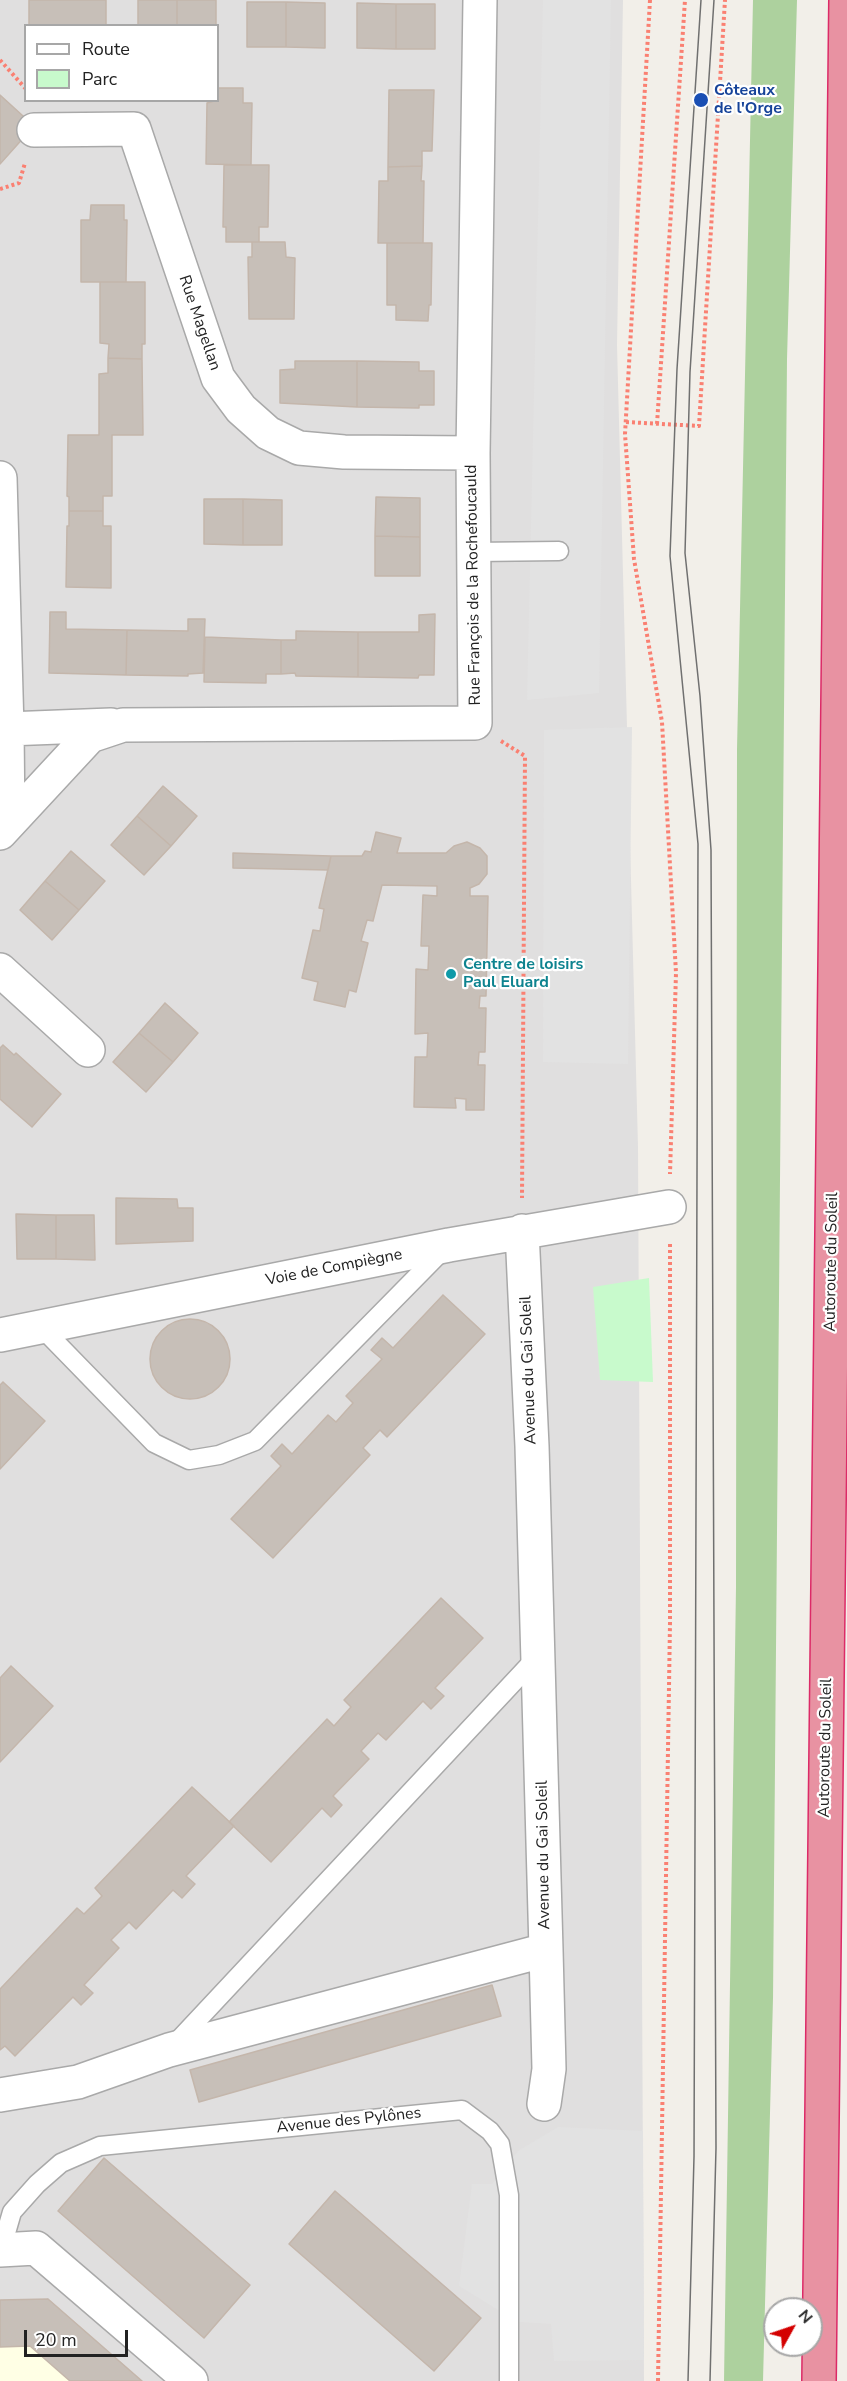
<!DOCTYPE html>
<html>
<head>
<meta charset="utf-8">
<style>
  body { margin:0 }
  #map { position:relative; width:847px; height:2381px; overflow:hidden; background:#f2efe9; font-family:"Nunito Sans",sans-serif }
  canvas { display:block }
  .legend { position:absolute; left:24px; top:24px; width:195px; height:78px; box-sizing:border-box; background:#fff; border:2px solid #a7a7a7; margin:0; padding:8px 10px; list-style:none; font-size:18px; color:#222 }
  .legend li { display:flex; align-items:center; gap:12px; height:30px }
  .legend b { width:30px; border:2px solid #a7a7a7 }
  .north { position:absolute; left:763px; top:2297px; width:60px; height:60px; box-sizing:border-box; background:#fff; border:2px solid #a7a7a7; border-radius:50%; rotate:50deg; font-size:16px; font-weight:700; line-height:24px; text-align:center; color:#222 }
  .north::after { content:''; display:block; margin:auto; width:21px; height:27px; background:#d40000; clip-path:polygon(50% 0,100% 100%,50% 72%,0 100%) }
  .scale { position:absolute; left:24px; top:2330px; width:104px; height:27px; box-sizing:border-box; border:3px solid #222; border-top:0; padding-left:8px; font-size:18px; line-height:21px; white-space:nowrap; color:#222; -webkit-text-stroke:4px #fff; paint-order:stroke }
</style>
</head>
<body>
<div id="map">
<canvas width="847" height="2381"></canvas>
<ul class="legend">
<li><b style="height:8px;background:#fff"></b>Route</li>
<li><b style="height:16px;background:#c8facc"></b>Parc</li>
</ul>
<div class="north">N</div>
<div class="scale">20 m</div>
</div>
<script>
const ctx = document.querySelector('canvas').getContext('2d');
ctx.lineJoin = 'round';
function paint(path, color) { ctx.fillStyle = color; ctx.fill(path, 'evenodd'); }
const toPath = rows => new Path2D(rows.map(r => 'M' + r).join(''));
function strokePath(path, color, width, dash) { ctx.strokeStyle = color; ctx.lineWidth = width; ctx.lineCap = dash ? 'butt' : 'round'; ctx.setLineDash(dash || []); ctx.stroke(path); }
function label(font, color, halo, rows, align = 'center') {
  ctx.font = font + ' "Nunito Sans",sans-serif'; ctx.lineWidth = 4.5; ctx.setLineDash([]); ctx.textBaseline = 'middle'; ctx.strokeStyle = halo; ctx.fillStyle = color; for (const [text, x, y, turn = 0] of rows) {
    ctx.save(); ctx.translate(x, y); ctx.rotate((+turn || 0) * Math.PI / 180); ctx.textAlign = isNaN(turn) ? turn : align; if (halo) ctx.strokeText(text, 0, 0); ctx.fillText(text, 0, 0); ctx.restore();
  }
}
const residential = toPath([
  [0,0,623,0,617,345,638,1147,644,2381,0,2381],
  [26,26,218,26,218,100,26,100]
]);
const education = toPath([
  [0,2300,142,2381,0,2381]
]);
const forest = toPath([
  [753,0,797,0,787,359,773,1998,763,2381,724,2381,736,1587,737,749]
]);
const park = toPath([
  [649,1278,653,1382,600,1380,593,1287]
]);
const parking = toPath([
  [543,0,611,0,599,693,527,700],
  [632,727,628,1064,543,1062,544,730],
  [558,2127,643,2131,644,2360,554,2361,551,2324,518,2322,459,2286,472,2184,492,2184,518,2151]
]);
const building = toPath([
  [29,0,106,0,106,26,29,25,29,0],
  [138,0,177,0,177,25,138,25,138,0],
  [177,0,216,0,216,25,177,25,177,0],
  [247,2,286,2,286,47,247,47,247,2],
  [286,2,325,3,325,48,286,47,286,2],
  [357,3,396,4,396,49,357,48,357,3],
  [396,4,435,4,435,49,396,49,396,4],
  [218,88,243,88,243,103,252,103,251,165,206,164,207,103,218,100,218,88],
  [389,90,434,90,432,151,422,151,422,166,388,167,389,90],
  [0,95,34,126,0,164,0,95],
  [224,165,269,165,268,227,259,227,259,242,226,242,226,227,223,227,224,165],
  [422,166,421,181,424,181,423,243,378,243,379,181,388,181,388,167,422,166],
  [91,205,124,205,124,220,127,220,126,282,81,282,81,220,90,220,91,205],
  [252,242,285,242,286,257,295,258,294,319,249,319,248,257,252,257,252,242],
  [387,243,432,243,431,305,429,305,428,321,396,320,396,305,387,305,387,243],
  [100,282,145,282,145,344,142,344,142,359,108,358,109,344,100,343,100,282],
  [108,358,142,359,143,435,112,435,112,496,103,496,103,511,69,511,69,497,67,496,68,435,99,435,99,374,108,373,108,358],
  [295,361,357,361,357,407,280,403,280,370,295,369,295,361],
  [357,361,419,362,419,371,434,371,434,405,419,405,419,408,357,407,357,361],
  [376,497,420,498,420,537,375,536,376,497],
  [204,499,243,499,243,545,204,544,204,499],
  [243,499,282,500,282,545,243,545,243,499],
  [69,511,103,511,103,526,111,526,111,588,66,587,67,526,69,526,69,511],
  [375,536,420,537,420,576,375,576,375,536],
  [50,612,66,612,66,629,127,630,126,675,49,673,50,612],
  [435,614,434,675,419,675,418,678,358,677,358,632,419,632,419,615,435,614],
  [188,619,205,619,203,673,188,674,188,676,126,675,127,630,188,631,188,619],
  [296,631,358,632,358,677,296,676,295,673,281,674,281,640,296,640,296,631],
  [205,637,281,640,281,674,266,674,266,683,204,682,205,637],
  [163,786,197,816,171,846,137,816,163,786],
  [137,816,171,846,144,875,111,845,137,816],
  [376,832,401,838,397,853,446,853,454,846,467,842,480,848,487,856,487,874,479,884,470,888,470,896,488,896,486,996,480,996,479,1008,486,1008,485,1052,479,1052,478,1065,485,1065,484,1110,466,1110,466,1099,455,1098,456,1108,414,1107,415,1057,427,1057,428,1033,415,1034,416,969,428,970,429,946,421,946,423,895,437,896,437,886,382,885,373,921,367,920,361,941,368,943,356,992,349,990,345,1007,314,1000,318,982,302,978,313,930,320,931,324,909,319,908,331,856,362,856,365,851,371,852,376,832],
  [71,851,105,881,79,910,45,881,71,851],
  [233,853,331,856,328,870,233,868,233,853],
  [45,881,79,910,52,940,20,910,45,881],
  [165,1003,198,1033,173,1062,139,1033,165,1003],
  [139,1033,173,1062,146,1092,113,1062,139,1033],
  [3,1045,14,1055,16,1053,61,1094,32,1127,0,1099,0,1048,3,1045],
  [116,1198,177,1199,178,1208,193,1208,193,1241,116,1244,116,1198],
  [16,1214,56,1215,56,1259,17,1259,16,1214],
  [56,1215,94,1215,95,1260,56,1259,56,1215],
  [443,1295,485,1334,387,1437,380,1430,363,1448,370,1455,273,1558,231,1519,281,1466,271,1456,282,1444,292,1454,328,1415,336,1422,353,1403,346,1396,382,1359,371,1350,382,1338,393,1348,443,1295],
  '150 1359a40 40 0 1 1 80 0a40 40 0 1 1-80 0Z',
  [3,1382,45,1421,0,1469,0,1385,3,1382],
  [441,1598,483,1638,435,1688,444,1696,431,1709,423,1701,386,1740,378,1733,361,1751,369,1759,333,1796,342,1805,331,1817,322,1808,271,1862,229,1822,327,1719,334,1726,351,1707,344,1700,441,1598],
  [11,1666,53,1706,0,1762,0,1678,11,1666],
  [192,1787,234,1826,186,1876,195,1884,182,1898,173,1890,136,1929,129,1922,111,1940,119,1948,84,1985,93,1993,81,2005,73,1997,15,2056,5,2046,0,2050,0,1989,77,1908,84,1914,102,1896,95,1888,192,1787],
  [492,1985,501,2016,199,2102,190,2070,492,1985],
  [104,2158,250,2285,204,2338,58,2211,104,2158],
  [335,2191,481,2318,434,2371,289,2244,335,2191],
  [48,2299,142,2381,70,2381,30,2346,0,2347,0,2300,48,2299]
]);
const path = toPath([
  [650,0,625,434,634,559,662,722,676,973,670,1174],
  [0,60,26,89],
  [0,189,19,183,25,163],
  [626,422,699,426,725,0],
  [657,424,685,0],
  [501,741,525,756,522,1198],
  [658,2381,670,1623,670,1242]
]);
const service = toPath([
  [474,552,559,551],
  [41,1327,154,1443,189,1460,219,1455,255,1441,445,1248],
  [174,2045,536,1658],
  [1,2250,12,2212,37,2184,61,2163,100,2146,462,2110,490,2131,500,2144,509,2195,509,2381]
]);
const minor = toPath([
  [34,130,134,129,218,378,241,409,268,433,299,448,344,452,473,453],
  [0,478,7,729],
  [8,824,7,729,111,725],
  [0,833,90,736,123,725,475,723,473,453,480,0],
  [0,970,88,1050],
  [0,1335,449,1245,669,1207],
  [0,2095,78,2082,169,2050,546,1950,532,1446,522,1231],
  [544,2104,549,2069,546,1950],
  [0,2250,36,2248,191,2381]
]);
const motorway = toPath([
  [819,2381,846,0]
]);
const tram = toPath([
  [688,2381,694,2157,698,844,670,556,677,369,701,0],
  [710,2381,716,2148,711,850,700,696,685,553,690,372,714,0]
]);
const markers = [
  [701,100,8,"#1a4fb4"],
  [451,974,6,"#0f9aa8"]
];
const transitNames = [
  ["Côteaux",714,91],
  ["de l'Orge",714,109]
];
const streetNames = [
  ["Rue Magellan",199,323,71],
  ["Rue François de la Rochefoucauld",474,585,-91],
  ["Autoroute du Soleil",832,1262,-89],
  ["Voie de Compiègne",334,1268,-11],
  ["Avenue du Gai Soleil",529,1370,-92],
  ["Autoroute du Soleil",826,1748,-89],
  ["Avenue du Gai Soleil",544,1855,-91],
  ["Avenue des Pylônes",349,2121,-6]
];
const cultureNames = [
  ["Centre de loisirs",463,965],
  ["Paul Eluard",463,983]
];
paint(residential, '#e0dfdf');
paint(education, '#ffffe5');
paint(forest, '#add19e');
paint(park, '#c8facc');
paint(parking, '#e2e2e2');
paint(building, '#c7bfb8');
strokePath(building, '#c4b6ab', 1.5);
strokePath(service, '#a9a9a9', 21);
strokePath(minor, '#a9a9a9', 36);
strokePath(motorway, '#dc2a67', 36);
strokePath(path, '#fa8072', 4, [3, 3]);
strokePath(service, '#fff', 18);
strokePath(minor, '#fff', 33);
strokePath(motorway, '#e892a2', 33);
strokePath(tram, '#707070', 1.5);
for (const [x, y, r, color] of markers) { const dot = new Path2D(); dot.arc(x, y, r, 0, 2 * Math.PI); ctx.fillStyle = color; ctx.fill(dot); strokePath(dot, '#fff', 2); }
label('bold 16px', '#164399', '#fff', transitNames, 'left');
label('16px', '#222', '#fff', streetNames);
label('bold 16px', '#0d838f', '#fff', cultureNames, 'left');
</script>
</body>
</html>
